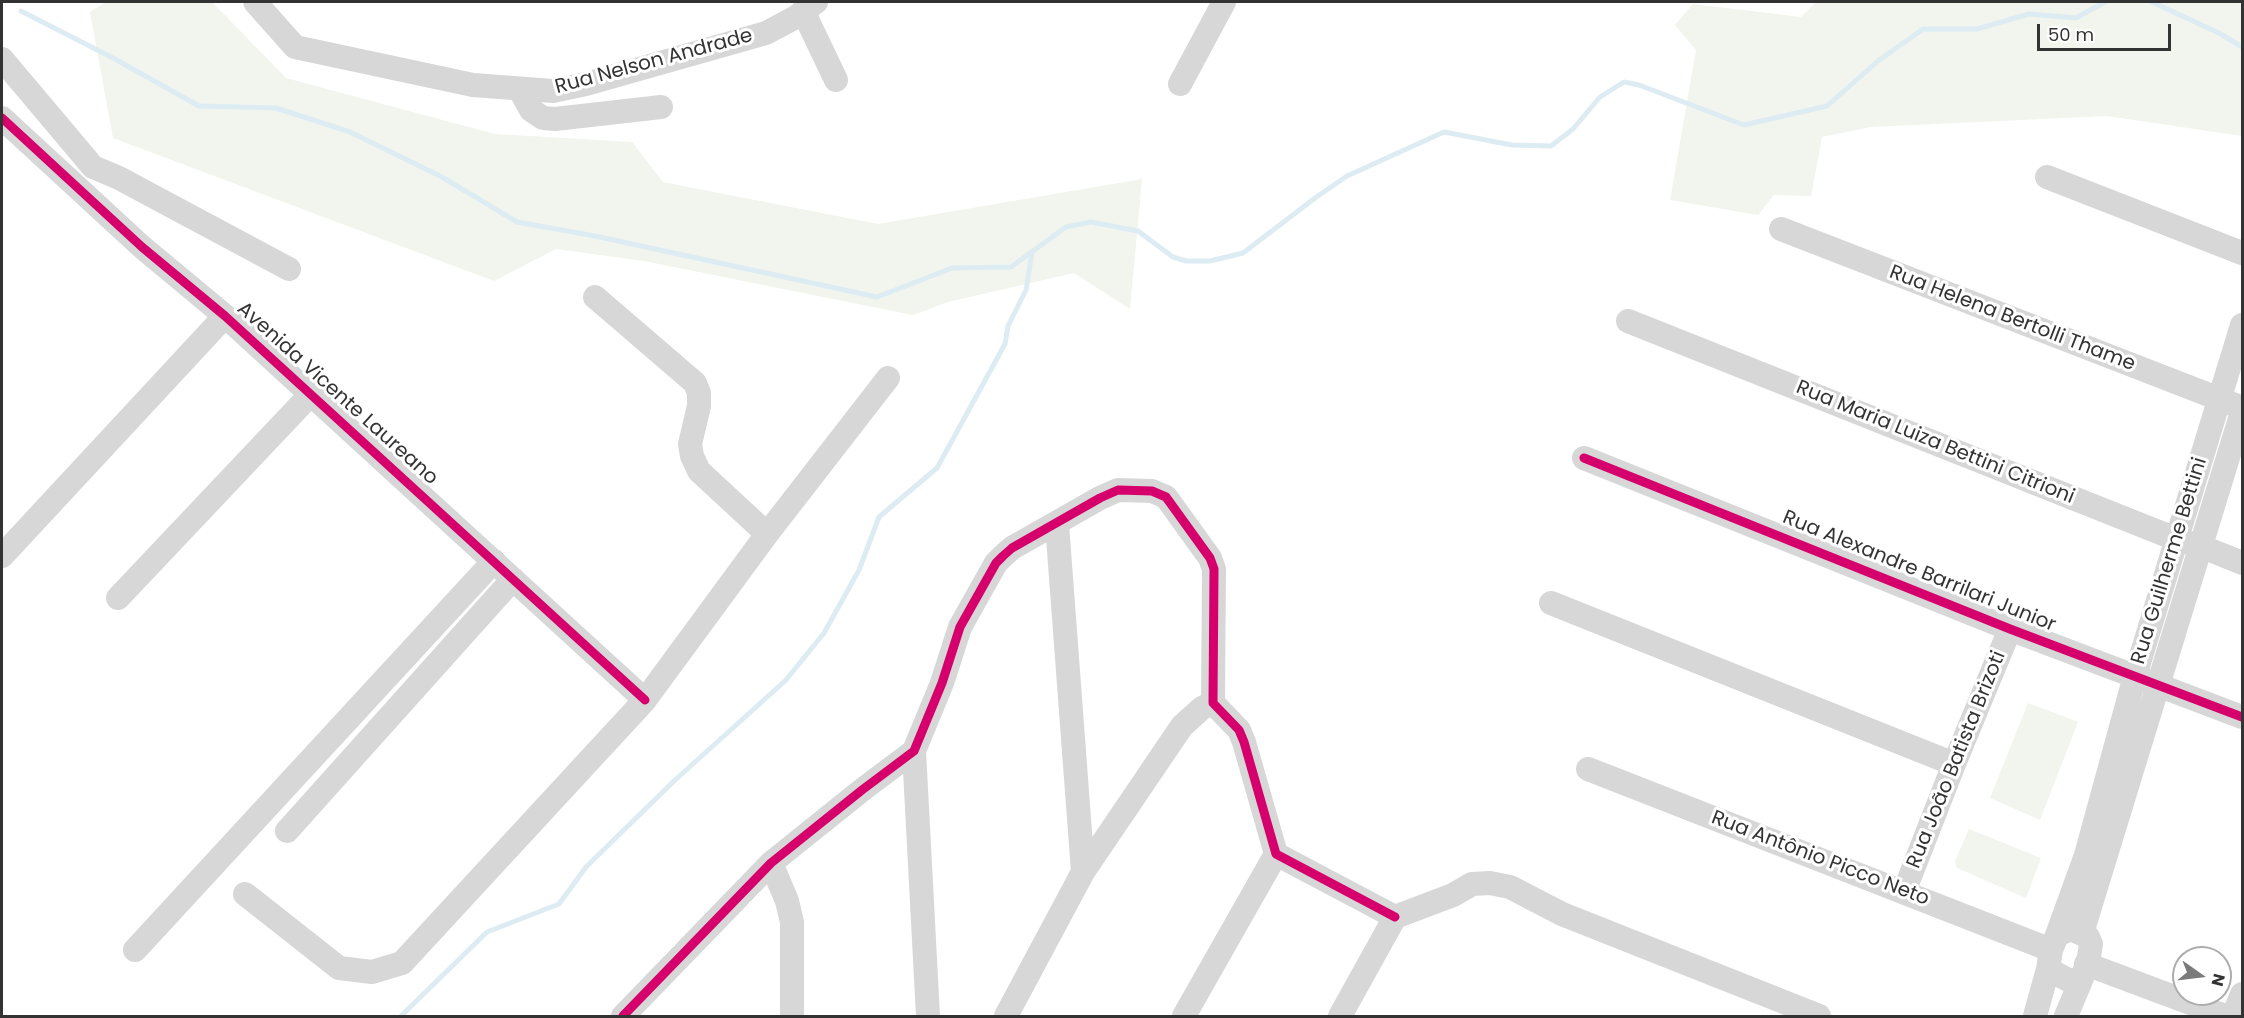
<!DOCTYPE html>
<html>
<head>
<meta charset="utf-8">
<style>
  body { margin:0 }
  #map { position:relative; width:2244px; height:1018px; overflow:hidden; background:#fff; font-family:Poppins,sans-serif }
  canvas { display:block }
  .frame { position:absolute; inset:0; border:3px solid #333; pointer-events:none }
  .north { position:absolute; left:2172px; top:946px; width:60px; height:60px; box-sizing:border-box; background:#fff; border:2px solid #adadad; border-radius:50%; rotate:104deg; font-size:16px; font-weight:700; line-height:24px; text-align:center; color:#333 }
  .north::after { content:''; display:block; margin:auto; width:21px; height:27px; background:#7a7a7a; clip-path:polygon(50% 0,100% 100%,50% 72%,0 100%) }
  .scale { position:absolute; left:2037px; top:24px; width:134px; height:27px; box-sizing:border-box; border:3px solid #333; border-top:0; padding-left:8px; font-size:18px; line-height:21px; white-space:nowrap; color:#333; -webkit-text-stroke:4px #fff; paint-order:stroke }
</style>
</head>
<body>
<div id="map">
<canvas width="2244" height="1018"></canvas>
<div class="frame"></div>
<div class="north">N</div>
<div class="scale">50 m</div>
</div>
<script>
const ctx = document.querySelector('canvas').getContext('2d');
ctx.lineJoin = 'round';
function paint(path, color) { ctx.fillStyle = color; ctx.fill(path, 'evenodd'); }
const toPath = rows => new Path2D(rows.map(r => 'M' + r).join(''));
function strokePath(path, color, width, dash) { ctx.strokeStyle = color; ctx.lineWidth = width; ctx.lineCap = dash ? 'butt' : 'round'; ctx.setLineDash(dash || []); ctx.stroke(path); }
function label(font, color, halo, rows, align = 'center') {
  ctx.font = font + ' Poppins,sans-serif'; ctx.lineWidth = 6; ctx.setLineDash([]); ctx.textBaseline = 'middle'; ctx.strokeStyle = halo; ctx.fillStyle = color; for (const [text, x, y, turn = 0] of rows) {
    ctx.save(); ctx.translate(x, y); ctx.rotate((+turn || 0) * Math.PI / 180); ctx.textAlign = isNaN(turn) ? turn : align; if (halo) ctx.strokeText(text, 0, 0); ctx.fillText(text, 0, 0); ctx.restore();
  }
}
const green = toPath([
  [106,2,212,2,286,78,495,134,632,142,663,182,878,224,1142,179,1130,309,1074,273,948,302,913,315,644,261,556,249,494,281,113,138,90,12],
  [1816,2,2242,2,2242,136,2107,116,1871,127,1822,137,1811,196,1774,195,1758,215,1670,200,1696,50,1675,25,1693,4,1801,17],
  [2028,703,2078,722,2040,820,1990,798],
  [1969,829,2041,858,2026,898,1957,868,1955,861]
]);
const stream = toPath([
  [2152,2,2219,33,2242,47],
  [21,11,113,58,199,106,276,108,350,132,442,177,517,222,595,236,877,297,952,268,1011,267,1066,227,1091,222,1138,231,1173,257,1186,261,1210,261,1243,253,1315,198,1347,176,1444,132,1512,145,1551,146,1573,129,1600,97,1624,82,1639,85,1744,125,1827,106,1878,61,1923,29,1977,29,2029,14,2076,18,2105,2],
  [401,1016,487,932,559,904,586,867,674,781,786,680,824,633,859,570,879,517,937,468,1005,344,1008,326,1026,290,1032,252]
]);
const minor = toPath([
  [255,2,295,47,473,85,553,91,586,84,766,33,796,17,816,2],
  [803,11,836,80],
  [2,59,93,167,119,178,289,269],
  [1180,84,1224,2],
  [520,90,531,110,543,118,555,119,661,107],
  [2,118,142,247,225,316,645,700],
  [2047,177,2242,253],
  [1781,229,2235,405],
  [1628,321,2176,539,2200,546,2242,563],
  [1584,458,2010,629,2242,717],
  [1057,524,1083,872],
  [767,534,888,378],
  [2,556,225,316],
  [118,598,311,394],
  [1551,603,1954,764],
  [914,751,928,1016],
  [1588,769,2051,950],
  [287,831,513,579],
  [771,863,787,901,792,922,792,1016],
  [1904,892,1954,764,2010,629],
  [245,894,339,968,372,972,402,963,645,700,767,534,699,471,692,456,690,444,699,406,699,393,695,383,595,297],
  [2082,933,2242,412],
  [2057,935,2086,855,2135,676,2242,325],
  [135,950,494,561],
  [2086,964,2225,1016],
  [623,1016,771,863,862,790,914,751,942,683,960,627,996,563,1003,556,1012,548,1100,498,1118,490,1152,491,1166,497,1210,558,1214,569,1213,703,1239,730,1244,742,1276,854,1395,917],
  [1006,1016,1083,872,1182,726,1202,708,1213,703],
  [1184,1016,1276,854],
  [1340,1016,1395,917,1453,895,1472,884,1490,883,1510,887,1562,914,1819,1016],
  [2035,1016,2048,969],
  [2066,1016,2082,978,2089,957,2091,944,2088,937,2071,929,2057,935,2051,950,2048,969,2070,981,2082,978],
  [2233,1016,2242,994]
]);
const cycleway = toPath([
  [2,118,142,247,225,316,645,700],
  [1584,458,2010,629,2242,717],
  [623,1016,771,863,862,790,914,751,942,683,960,627,996,563,1003,556,1012,548,1100,498,1118,490,1152,491,1166,497,1210,558,1214,569,1213,703,1239,730,1244,742,1276,854,1395,917]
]);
const streetNames = [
  ["Rua Nelson Andrade",654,62,-15],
  ["Rua Helena Bertolli Thame",2012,319,21],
  ["Avenida Vicente Laureano",337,394,42],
  ["Rua Maria Luiza Bettini Citrioni",1935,443,22],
  ["Rua Guilherme Bettini",2170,561,-73],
  ["Rua Alexandre Barrilari Junior",1919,572,22],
  ["Rua João Batista Brizoti",1957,760,-68],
  ["Rua Antônio Picco Neto",1820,859,21]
];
paint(green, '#f1f5ed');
strokePath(stream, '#ddebf3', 5);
strokePath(minor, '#d7d7d7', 24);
strokePath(cycleway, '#d6006c', 9);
label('20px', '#333', '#fff', streetNames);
</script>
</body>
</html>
